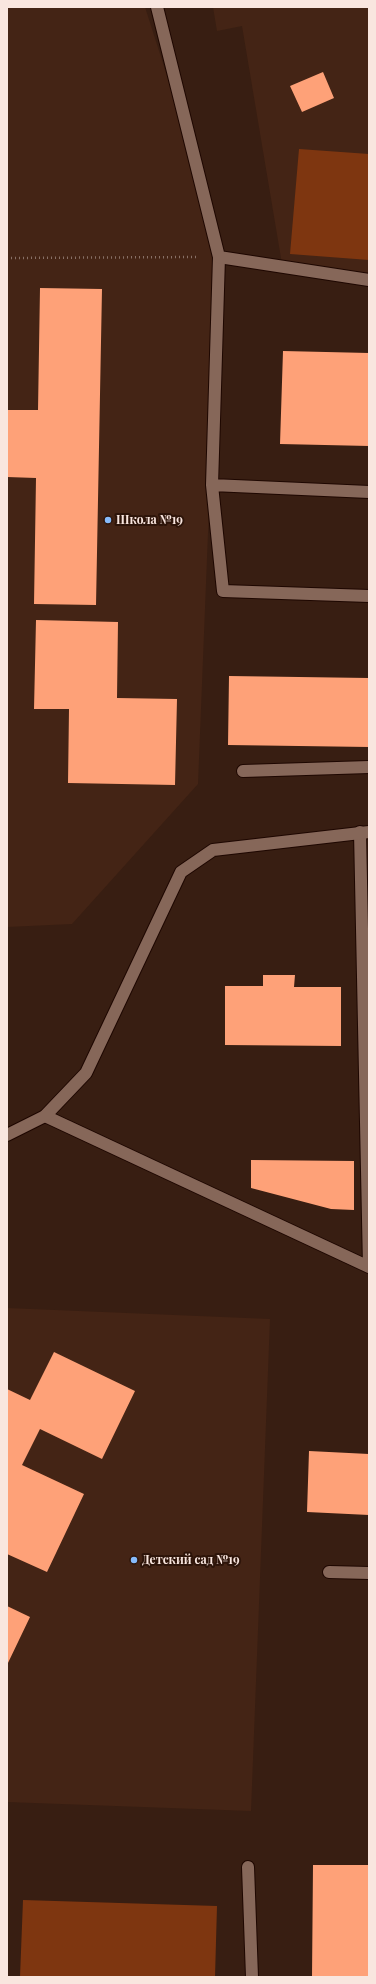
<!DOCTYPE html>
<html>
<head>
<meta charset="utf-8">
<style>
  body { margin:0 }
  #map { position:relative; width:376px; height:1984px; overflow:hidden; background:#381e12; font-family:"Playfair Display",serif }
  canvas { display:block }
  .frame { position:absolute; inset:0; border:8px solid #f9e6df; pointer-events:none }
</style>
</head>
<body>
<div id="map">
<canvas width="376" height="1984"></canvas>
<div class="frame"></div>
</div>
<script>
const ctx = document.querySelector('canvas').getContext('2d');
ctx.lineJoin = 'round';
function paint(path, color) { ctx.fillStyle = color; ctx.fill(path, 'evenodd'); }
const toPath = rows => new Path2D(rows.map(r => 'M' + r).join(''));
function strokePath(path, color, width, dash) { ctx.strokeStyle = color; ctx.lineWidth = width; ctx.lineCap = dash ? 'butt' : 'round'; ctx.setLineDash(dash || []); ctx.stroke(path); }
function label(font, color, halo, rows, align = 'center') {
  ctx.font = font + ' "Playfair Display",serif'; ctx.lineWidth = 4; ctx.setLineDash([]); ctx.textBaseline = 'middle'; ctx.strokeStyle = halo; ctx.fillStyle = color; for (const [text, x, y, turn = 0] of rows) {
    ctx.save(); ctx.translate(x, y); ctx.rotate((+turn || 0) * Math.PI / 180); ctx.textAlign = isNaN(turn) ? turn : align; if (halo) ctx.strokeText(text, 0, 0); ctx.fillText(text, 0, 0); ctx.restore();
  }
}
const built = toPath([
  [7,7,145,7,219,239,219,257,198,784,72,924,7,927],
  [213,7,369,7,369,276,283,270,242,26,217,31],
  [7,1308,270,1319,251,1811,7,1802]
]);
const green = toPath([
  [299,149,369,154,369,260,290,254],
  [23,1900,217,1906,215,1977,20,1977]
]);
const building = toPath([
  [323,72,334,98,302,112,290,86],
  [40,288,102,289,96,605,34,604,36,478,7,477,7,410,38,410],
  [283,351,369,353,369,446,280,444],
  [36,620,118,622,117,698,177,699,175,785,68,783,69,709,34,709],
  [229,676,369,678,369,747,228,745],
  [263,975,295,975,294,987,341,987,341,1046,225,1045,225,986,263,986],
  [251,1160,354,1161,354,1210,331,1209,251,1188],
  [54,1352,135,1391,102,1459,40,1429,22,1465,84,1494,47,1572,7,1554,7,1389,30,1400],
  [309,1451,369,1454,369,1515,307,1512],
  [7,1606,30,1617,7,1665],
  [313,1865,369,1865,369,1977,312,1977]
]);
const path = toPath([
  [7,258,196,257]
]);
const lane = toPath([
  [212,485,219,257],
  [369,492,212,485,223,591,369,596],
  [243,771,369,767],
  [360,832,369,1267],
  [45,1116,369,1267],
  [329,1572,369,1573],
  [248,1867,252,1977]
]);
const street = toPath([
  [157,7,219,257,369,280],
  [7,1135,45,1116,86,1073,181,872,213,850,369,832]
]);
const markers = [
  [108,520,4,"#87bbfb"],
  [134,1560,4,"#87bbfb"]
];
const poiNames = [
  ["Школа №19",116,520],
  ["Детский сад №19",142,1560]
];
paint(built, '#442415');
paint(green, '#7e3610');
paint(building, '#fea178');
strokePath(lane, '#1e0701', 14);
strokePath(street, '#1e0701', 14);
strokePath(path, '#887066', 2.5, [1, 3]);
strokePath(lane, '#866759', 12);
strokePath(street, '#866759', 12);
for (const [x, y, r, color] of markers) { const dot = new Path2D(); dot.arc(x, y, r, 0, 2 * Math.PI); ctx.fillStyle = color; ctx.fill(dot); strokePath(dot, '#2d1409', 1.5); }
label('bold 12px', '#f9e6df', '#2d1409', poiNames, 'left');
</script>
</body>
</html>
